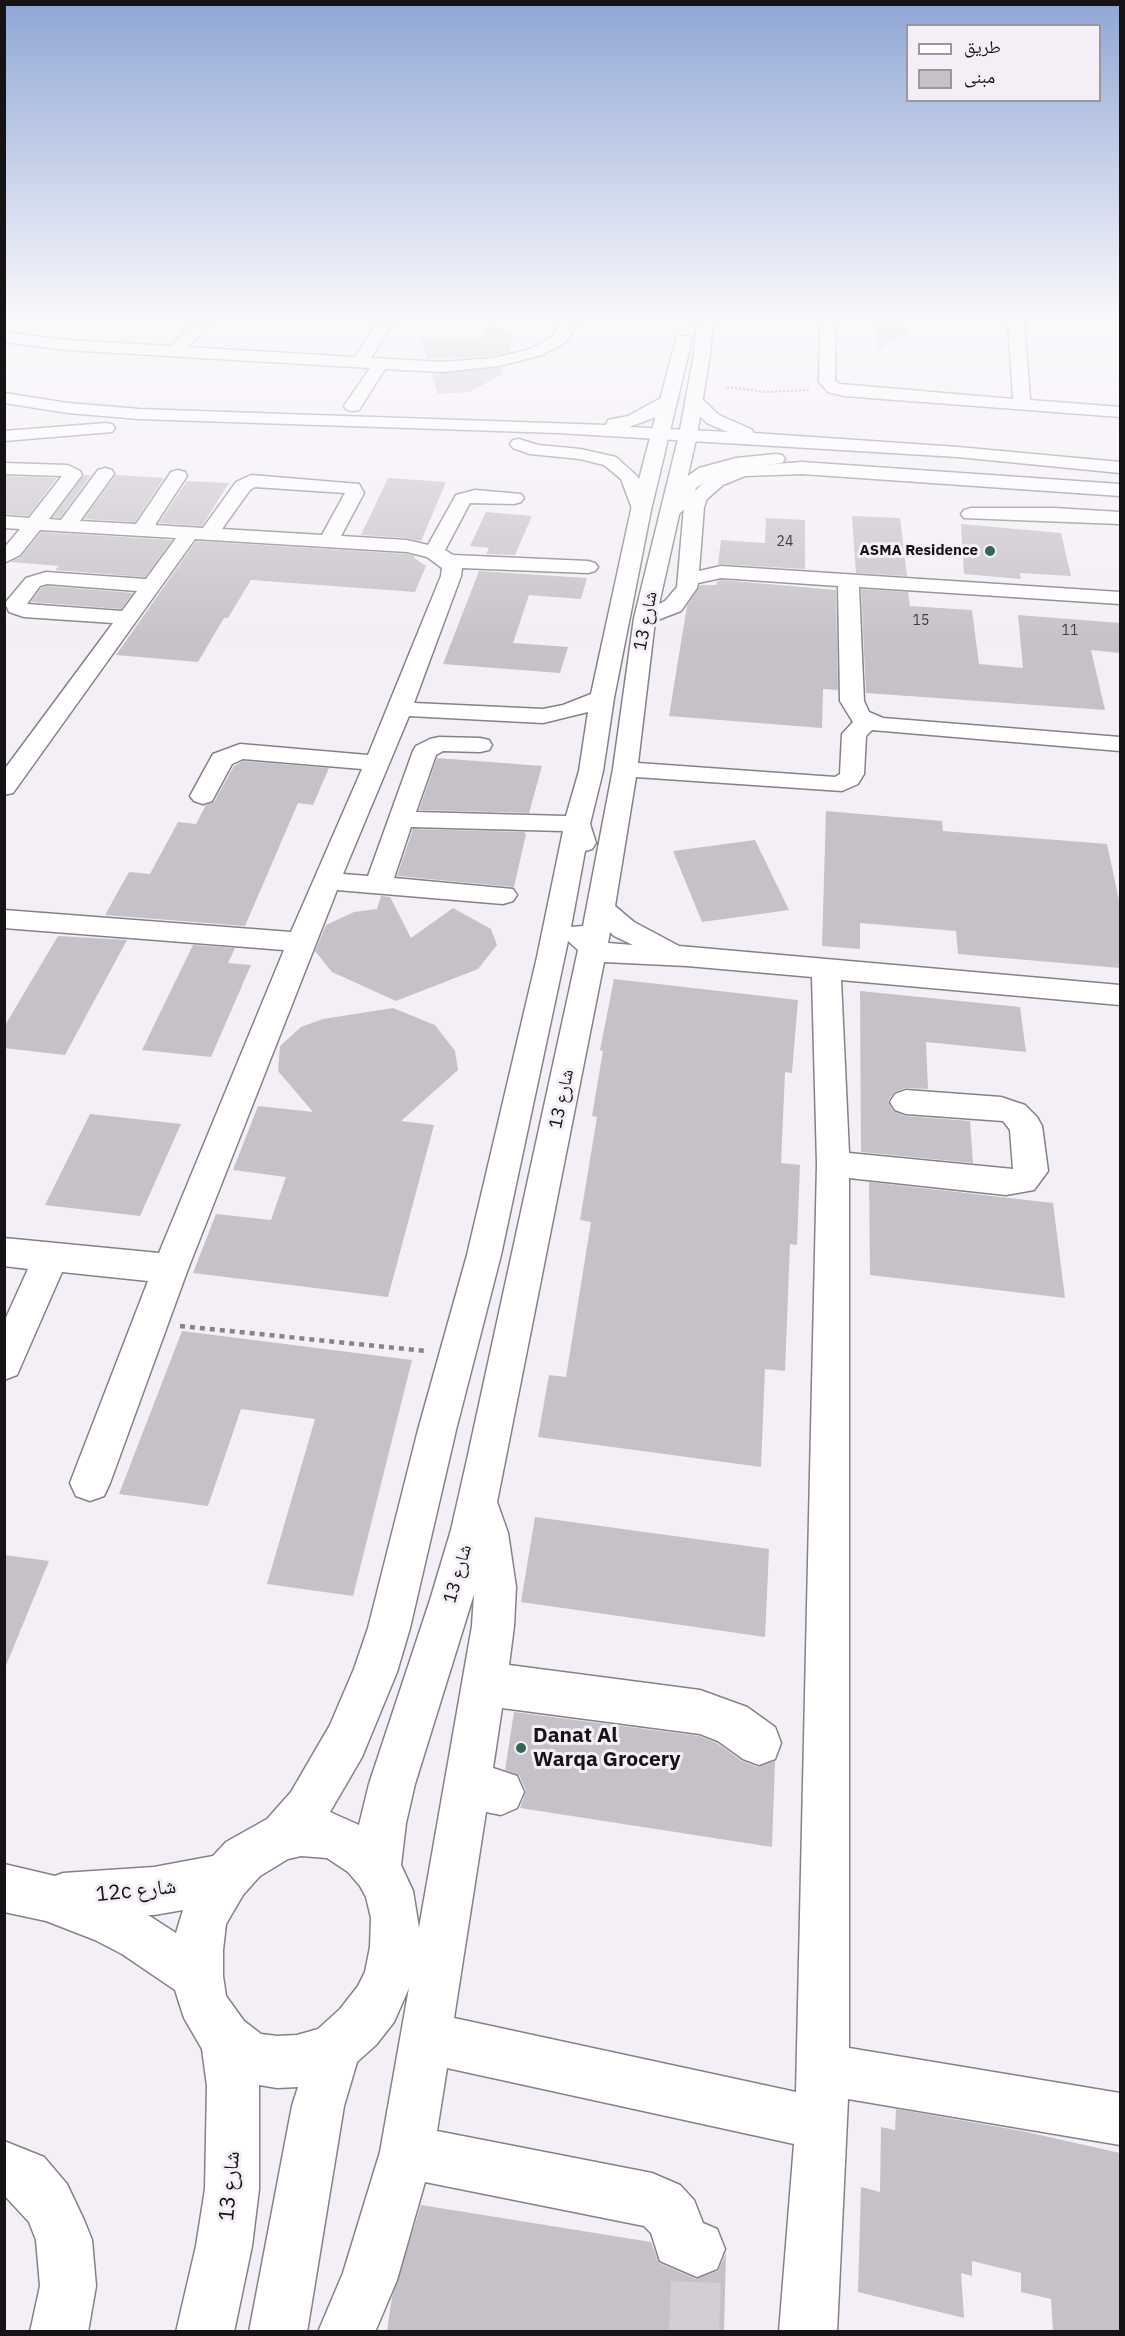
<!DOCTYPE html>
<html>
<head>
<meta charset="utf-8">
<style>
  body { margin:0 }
  #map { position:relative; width:1125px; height:2336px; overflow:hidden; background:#f4eff6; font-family:"IBM Plex Sans","Noto Naskh Arabic",sans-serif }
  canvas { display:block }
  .frame { position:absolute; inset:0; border:6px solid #151315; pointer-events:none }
  .legend { position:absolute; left:906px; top:24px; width:195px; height:78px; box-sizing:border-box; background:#f4eff6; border:2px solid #9b979c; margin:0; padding:8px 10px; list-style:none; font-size:18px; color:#151315 }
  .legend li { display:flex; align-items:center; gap:12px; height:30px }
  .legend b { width:30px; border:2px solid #9b979c }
</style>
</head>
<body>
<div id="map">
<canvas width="1125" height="2336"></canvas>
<div class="frame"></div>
<ul class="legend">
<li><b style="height:8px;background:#fff"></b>طريق</li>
<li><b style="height:16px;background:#c6c1c8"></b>مبنى</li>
</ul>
</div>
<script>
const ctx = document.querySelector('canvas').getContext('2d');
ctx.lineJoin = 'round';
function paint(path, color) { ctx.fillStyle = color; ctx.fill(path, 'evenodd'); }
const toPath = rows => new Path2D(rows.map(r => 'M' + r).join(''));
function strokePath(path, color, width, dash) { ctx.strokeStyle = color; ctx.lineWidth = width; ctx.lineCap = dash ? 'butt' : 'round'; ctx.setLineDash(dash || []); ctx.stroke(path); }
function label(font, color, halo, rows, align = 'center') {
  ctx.font = font + ' "IBM Plex Sans","Noto Naskh Arabic",sans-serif'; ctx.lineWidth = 6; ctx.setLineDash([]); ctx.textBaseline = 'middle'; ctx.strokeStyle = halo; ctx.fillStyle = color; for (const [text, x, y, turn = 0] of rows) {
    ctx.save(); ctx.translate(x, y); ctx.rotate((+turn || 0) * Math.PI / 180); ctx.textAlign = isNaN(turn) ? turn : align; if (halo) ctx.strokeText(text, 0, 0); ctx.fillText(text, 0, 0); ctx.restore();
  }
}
const building = toPath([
  [873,320,883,320,911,332,878,349],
  [489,325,515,334,509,352,493,356,427,359,421,337,472,340,474,336,484,337],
  [503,367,500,375,470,392,438,394,432,374],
  [84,475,91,475,60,518,53,517],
  [116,475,164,478,135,522,84,519],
  [4,476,57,478,28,516,4,514],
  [388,478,446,482,421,541,407,538,361,535],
  [187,481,229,483,202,526,159,523],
  [486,512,532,516,515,555,486,554,489,548,470,546],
  [852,516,900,518,907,576,856,573],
  [766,518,805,520,805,569,718,564,721,540,765,543],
  [961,524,1061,533,1071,576,1020,573,1021,579,964,574],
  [41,532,172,540,145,577,55,570,59,566,10,562,22,556],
  [196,541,407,554,415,556,414,558,426,566,415,592,251,580,228,618,224,618,198,662,116,655],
  [479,571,587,578,581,599,529,595,513,643,568,647,560,673,443,664],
  [721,580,836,590,838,690,823,689,822,728,669,716,687,606,700,585,716,585,717,581],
  [47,586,133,593,121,609,31,602,41,588],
  [861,589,908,592,910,606,972,610,979,664,1023,668,1018,615,1120,623,1120,653,1091,650,1105,710,866,693],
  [437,758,542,766,529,813,419,810],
  [243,761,329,768,313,805,298,803,245,926,105,915,129,872,150,874,178,822,196,824,206,805,214,802,234,766],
  [826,811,942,821,943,831,1107,844,1120,905,1120,968,958,954,956,931,860,923,860,949,822,946],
  [413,829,524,832,526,834,514,887,397,876],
  [755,840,789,910,702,922,673,851],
  [381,896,390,897,411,938,453,908,491,929,497,945,478,969,396,1001,332,972,315,951,326,925,354,912,377,909],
  [58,936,127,940,65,1055,4,1048,4,1027],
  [193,945,235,948,228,963,251,965,211,1057,142,1050],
  [614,979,798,1000,792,1073,785,1072,781,1163,800,1165,797,1245,790,1244,785,1371,765,1369,761,1467,538,1437,549,1375,566,1377,591,1222,580,1220,597,1117,592,1116,603,1051,600,1050],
  [860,991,1020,1007,1026,1052,926,1042,928,1089,905,1088,894,1092,888,1101,893,1111,905,1116,970,1121,973,1163,861,1152],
  [393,1008,435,1025,455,1051,458,1070,401,1121,434,1125,388,1297,193,1273,216,1214,271,1220,286,1177,233,1170,258,1106,313,1112,278,1071,280,1046,301,1027,323,1019],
  [90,1114,181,1124,140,1216,45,1205],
  [869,1182,1053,1203,1065,1298,870,1275],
  [182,1331,412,1360,353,1596,267,1584,315,1419,241,1409,208,1506,119,1494],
  [535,1517,769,1549,765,1637,521,1602],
  [4,1555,49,1561,5,1668,4,1668],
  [514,1712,699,1736,717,1743,742,1761,758,1767,775,1761,772,1847,520,1808,526,1791,519,1775,505,1770],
  [896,2109,1022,2131,1120,2153,1120,2331,1053,2331,1051,2299,1021,2292,1021,2273,972,2261,972,2276,961,2273,964,2318,858,2292,861,2187,880,2192,881,2127,895,2130],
  [421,2205,651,2242,659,2263,696,2279,718,2271,726,2253,724,2331,387,2331,392,2297]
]);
const minorTunnel = toPath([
  [694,2332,697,2249]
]);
const pathFar1 = toPath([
  [727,387,766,392,810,390]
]);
const path = toPath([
  [180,1326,426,1351]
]);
const minor = toPath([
  [196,320,212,320,188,347,355,357,379,320,395,320,371,358,442,362,493,358,530,349,551,338,562,320,578,320,571,335,563,344,542,355,499,366,442,372,385,369,359,410,353,411,347,410,344,406,370,368,66,350,4,342,4,332,66,340,171,346,196,320],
  [697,320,713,320,710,354,697,435,659,604,665,601,677,587,684,507,689,497,709,477,735,467,802,462,1120,484,1120,496,802,474,745,476,723,485,707,499,704,507,699,571,721,566,1120,592,1120,604,859,587,864,701,869,712,883,718,1120,737,1120,751,872,730,866,736,864,774,858,784,842,791,636,777,615,906,634,922,679,946,1120,985,1120,1005,841,980,849,1153,1013,1169,1010,1130,1003,1121,906,1114,895,1110,890,1102,895,1094,906,1090,1001,1097,1025,1105,1037,1117,1042,1126,1048,1171,1034,1190,1006,1195,849,1178,849,2048,1120,2093,1120,2145,848,2099,837,2332,779,2332,794,2144,447,2068,437,2131,652,2173,680,2185,694,2200,703,2223,717,2229,725,2249,717,2269,697,2277,660,2261,651,2233,644,2226,425,2182,397,2280,375,2332,318,2332,343,2273,380,2152,409,1988,394,2022,376,2045,357,2062,344,2106,307,2332,249,2332,292,2106,298,2087,277,2088,259,2085,259,2189,252,2246,234,2332,176,2332,196,2246,205,2189,207,2086,202,2049,184,2018,175,1990,122,1954,95,1940,46,1921,4,1912,4,1864,55,1876,63,1873,154,1867,213,1856,226,1842,267,1819,291,1792,330,1725,354,1669,368,1628,418,1430,467,1255,537,957,563,831,411,827,394,878,513,889,517,895,513,901,503,904,337,890,188,1269,110,1483,104,1496,90,1501,76,1496,70,1483,148,1281,62,1272,17,1375,4,1380,4,1322,28,1269,4,1266,4,1238,159,1253,284,950,4,928,4,910,291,932,362,769,243,759,232,764,212,801,203,804,194,801,190,796,213,754,240,744,368,755,441,576,442,568,427,557,407,552,195,539,13,793,4,795,4,770,113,623,24,617,9,612,5,603,26,578,46,572,146,579,176,538,40,530,20,555,4,563,4,548,20,529,4,528,4,516,29,518,62,476,4,474,4,463,68,465,80,471,82,475,49,519,61,520,98,470,105,468,112,470,114,474,80,521,136,524,171,472,178,470,185,472,187,476,155,525,203,528,236,482,251,475,359,484,364,493,341,536,407,540,428,545,456,495,475,490,521,494,524,498,521,502,514,504,470,503,445,550,453,555,588,561,595,563,598,567,595,571,588,573,462,568,461,576,414,703,543,709,563,705,591,694,631,510,676,339,678,336,690,336,692,339,651,510,614,698,603,771,590,824,596,843,592,849,585,851,571,927,583,926,613,769,634,618,679,435,694,354,697,320],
  [255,487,345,493,322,535,222,529,250,490,255,487],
  [721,578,838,586,840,701,853,722,842,734,840,774,835,777,638,763,655,621,681,611,697,588,698,583,721,578],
  [47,584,137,591,122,611,27,604,40,586,47,584],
  [588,712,579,771,566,816,416,812,436,755,443,751,480,752,489,750,492,745,489,740,480,738,439,737,430,739,416,746,413,751,368,876,343,874,409,716,543,723,588,712],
  [610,932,614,936,633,945,608,943,610,932],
  [568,941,578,950,466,1464,451,1530,430,1600,369,1784,359,1825,330,1812,362,1757,397,1672,410,1628,456,1430,501,1255,568,941],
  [604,962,687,966,812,977,817,1164,796,2092,454,2018,486,1812,501,1815,517,1808,524,1792,517,1776,493,1768,502,1708,700,1734,718,1741,743,1759,759,1765,775,1759,781,1743,775,1727,747,1707,700,1690,509,1665,514,1626,516,1587,508,1533,497,1502,604,962],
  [474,1594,472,1626,419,1928,413,1891,401,1865,406,1823,415,1784,474,1594],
  [301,1856,327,1858,348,1872,360,1886,366,1897,371,1918,370,1947,365,1972,358,1986,340,2009,318,2029,297,2035,277,2036,261,2034,244,2021,226,1996,223,1976,223,1950,226,1924,243,1895,260,1876,288,1859,301,1856],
  [183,1910,176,1933,148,1915,154,1915,183,1910],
  [820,320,836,320,835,381,840,384,1013,399,1008,320,1024,320,1030,400,1120,407,1120,417,844,396,828,392,819,382,820,320],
  [971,508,1054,508,1120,512,1120,524,964,518,961,514,964,510,971,508],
  [4,2141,44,2157,67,2184,84,2220,92,2240,96,2286,88,2332,30,2332,40,2286,36,2240,29,2222,4,2195,4,2141]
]);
const major = toPath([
  [4,393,68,403,139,409,606,425,608,420,628,416,670,393,676,394,678,398,676,402,656,417,629,427,728,432,707,423,688,405,686,401,688,397,694,396,700,397,719,415,751,429,754,433,958,447,1120,462,1120,473,958,457,558,433,139,419,68,413,4,403,4,393],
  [106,423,112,424,115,428,112,432,4,441,4,431,106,423],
  [519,439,538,445,580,449,616,457,638,477,651,510,648,514,634,514,621,479,604,465,580,459,530,454,513,448,510,444,513,440,519,439],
  [776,454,782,455,785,459,782,463,738,468,713,476,696,488,691,503,678,515,671,517,664,515,661,511,673,500,681,481,699,468,736,458,776,454]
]);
const markers = [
  [990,551,6,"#306952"],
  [521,1748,6,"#306952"]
];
const farNumbernames = [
  ["24",785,542],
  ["15",921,621],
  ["11",1070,631]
];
const farPoinames = [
  ["ASMA Residence",978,551]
];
const streetNames = [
  ["شارع 13",646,621,-79],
  ["شارع 13",562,1099,-78],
  ["شارع 13",458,1574,-74]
];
const nearPoinames = [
  ["Danat Al",533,1736],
  ["Warqa Grocery",533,1760]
];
const nearStreetnames = [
  ["12c شارع",136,1891,-6],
  ["شارع 13",230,2186,-85]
];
paint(building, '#c6c1c8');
strokePath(minorTunnel, '#d3ced4', 50, [50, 26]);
strokePath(minor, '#858188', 3);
strokePath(major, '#858188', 3);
strokePath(pathFar1, '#878488', 2, [2, 2]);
strokePath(path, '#878488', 4.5, [5, 5]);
paint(minor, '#fff');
paint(major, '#fff');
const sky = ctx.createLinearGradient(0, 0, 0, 647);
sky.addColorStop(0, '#8fa7d5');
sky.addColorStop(0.49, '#faf8fb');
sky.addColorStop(1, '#faf8fb00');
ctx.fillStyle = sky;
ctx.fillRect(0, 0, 1125, 647);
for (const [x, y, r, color] of markers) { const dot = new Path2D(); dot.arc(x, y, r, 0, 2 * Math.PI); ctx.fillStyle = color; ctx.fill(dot); strokePath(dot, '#f4eff6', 2); }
label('14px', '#413e42', null, farNumbernames);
label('bold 15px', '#151315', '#f4eff6', farPoinames, 'right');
label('18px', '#151315', '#f4eff6', streetNames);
label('bold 21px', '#151315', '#f4eff6', nearPoinames, 'left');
label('21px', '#151315', '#f4eff6', nearStreetnames);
</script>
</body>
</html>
